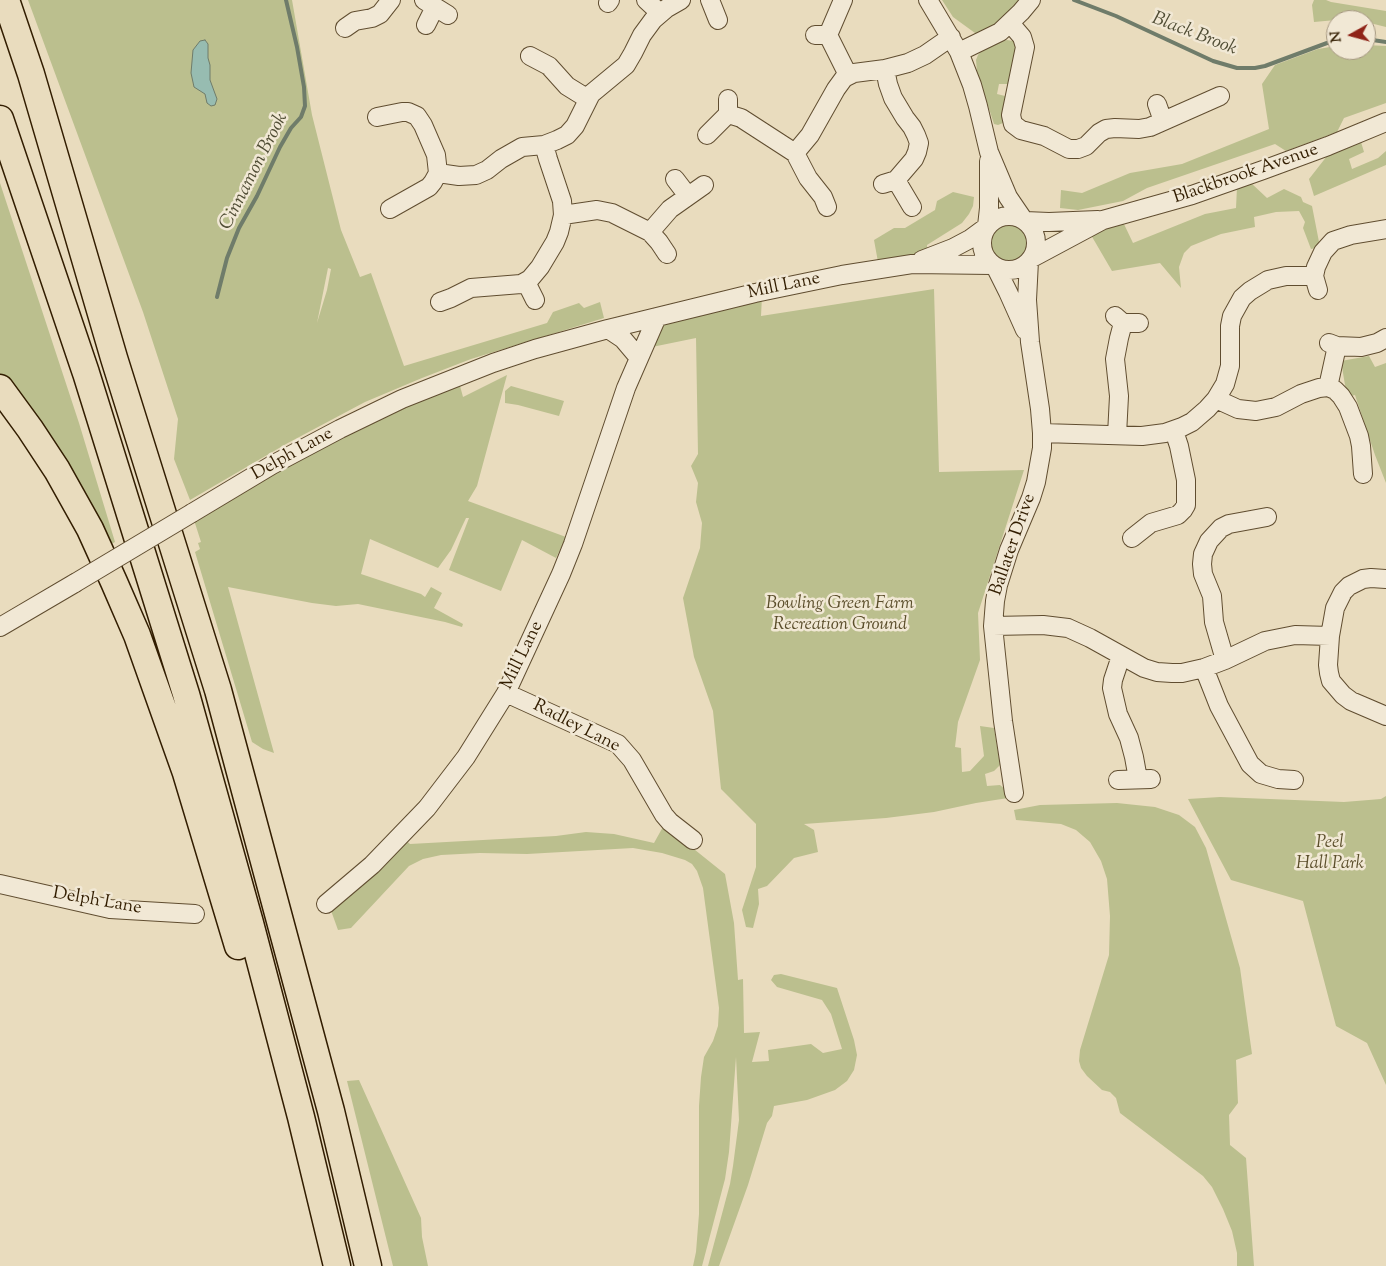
<!DOCTYPE html>
<html>
<head>
<meta charset="utf-8">
<style>
  body { margin:0 }
  #map { position:relative; width:1386px; height:1266px; overflow:hidden; background:#e9dcbe; font-family:"Sorts Mill Goudy",serif }
  canvas { display:block }
  .north { position:absolute; left:1326px; top:10px; width:50px; height:50px; box-sizing:border-box; background:#f1e8d5; border:1px solid #a59780; border-radius:50%; rotate:263deg; font-size:14px; font-weight:700; line-height:20px; text-align:center; color:#321d00 }
  .north::after { content:''; display:block; margin:auto; width:18px; height:22px; background:#8f2418; clip-path:polygon(50% 0,100% 100%,50% 72%,0 100%) }
</style>
</head>
<body>
<div id="map">
<canvas width="1386" height="1266"></canvas>
<div class="north">N</div>
</div>
<script>
const ctx = document.querySelector('canvas').getContext('2d');
ctx.lineJoin = 'round';
function paint(path, color) { ctx.fillStyle = color; ctx.fill(path, 'evenodd'); }
const toPath = rows => new Path2D(rows.map(r => 'M' + r).join(''));
function strokePath(path, color, width, dash) { ctx.strokeStyle = color; ctx.lineWidth = width; ctx.lineCap = dash ? 'butt' : 'round'; ctx.setLineDash(dash || []); ctx.stroke(path); }
function label(font, color, halo, rows, align = 'center') {
  ctx.font = font + ' "Sorts Mill Goudy",serif'; ctx.lineWidth = 5; ctx.setLineDash([]); ctx.textBaseline = 'middle'; ctx.strokeStyle = halo; ctx.fillStyle = color; for (const [text, x, y, turn = 0] of rows) {
    ctx.save(); ctx.translate(x, y); ctx.rotate((+turn || 0) * Math.PI / 180); ctx.textAlign = isNaN(turn) ? turn : align; if (halo) ctx.strokeText(text, 0, 0); ctx.fillText(text, 0, 0); ctx.restore();
  }
}
const green = toPath([
  [28,0,292,0,312,115,341,230,360,277,371,273,404,366,547,323,553,312,579,303,584,308,600,302,604,318,471,359,422,378,365,402,286,444,190,500,174,459,178,419,143,312],
  [328,268,331,269,327,290,317,323],
  [942,0,1022,0,1004,19,980,35,975,33,953,17],
  [1314,0,1326,0,1331,2,1386,11,1386,27,1366,22,1366,20,1336,20,1314,22,1312,5],
  [1007,40,1013,41,1018,44,1012,81,1008,84,999,84,997,94,1005,96,1007,98,1006,120,1003,123,998,125,994,124,977,72,976,60,978,55,982,50,991,45],
  [1366,45,1386,46,1386,103,1344,118,1337,132,1286,151,1275,144,1147,188,1123,201,1078,210,1060,208,1061,190,1082,193,1130,173,1182,164,1269,129,1262,84,1275,65,1318,49,1336,46,1336,50,1366,50],
  [1361,142,1364,152,1349,159,1352,169,1378,158,1386,151,1386,165,1314,196,1309,179,1327,156],
  [1250,182,1267,198,1284,189,1301,197,1303,202,1312,206,1320,247,1311,249,1303,228,1305,222,1299,211,1276,212,1254,217,1255,227,1221,234,1191,246,1184,253,1179,267,1181,288,1160,263,1112,271,1091,235,1123,222,1133,243,1205,214,1236,208,1237,187],
  [0,183,79,423,115,542,102,549,0,383],
  [953,192,974,197,973,206,969,214,962,223,927,245,927,254,878,262,874,240,894,228,905,228,935,210,937,201],
  '990 243a19 19 0 1 1 38 0a19 19 0 1 1-38 0Z',
  [934,289,939,472,1024,470,978,613,980,660,958,722,955,747,961,748,962,772,970,771,984,756,980,726,994,728,1000,765,994,771,985,774,987,786,1000,785,1006,790,1008,798,976,803,934,812,886,818,804,824,814,830,818,852,794,858,767,886,758,889,759,904,753,928,746,927,742,910,756,867,756,824,721,789,713,711,694,657,683,598,700,548,702,523,696,502,698,483,691,466,698,454,696,338,652,347,652,322,762,296,761,316],
  [1369,356,1375,367,1386,363,1386,483,1375,455,1355,395,1347,397,1341,361],
  [507,375,477,486,468,501,566,537,556,558,522,540,501,591,449,570,469,518,466,518,451,550,438,568,370,539,361,574,421,594,425,597,431,587,442,593,434,608,463,624,462,627,445,622,358,604,336,606,312,603,228,587,274,753,263,749,252,742,195,552,200,549,198,543,201,542,194,520,351,427,459,382,463,397],
  [511,386,564,401,559,416,518,405,505,403,505,391],
  [1386,796,1386,1085,1367,1043,1336,1026,1303,901,1231,880,1188,799,1220,797,1344,802,1381,799],
  [1117,803,1155,807,1179,815,1195,827,1206,848,1240,968,1252,1054,1236,1060,1238,1103,1229,1115,1230,1145,1246,1158,1254,1266,1237,1266,1237,1253,1232,1231,1223,1209,1212,1187,1203,1176,1120,1113,1116,1098,1110,1092,1102,1090,1087,1076,1081,1068,1079,1061,1080,1050,1109,955,1110,916,1107,879,1101,861,1090,842,1076,830,1061,824,1016,820,1014,810,1040,805],
  [664,825,725,874,734,923,738,980,743,979,744,1033,760,1032,752,1062,769,1061,768,1050,811,1044,823,1053,842,1049,831,1014,822,1000,777,987,771,980,774,975,781,974,837,988,854,1040,857,1055,854,1070,847,1081,835,1090,807,1100,774,1106,772,1116,767,1123,748,1185,719,1266,708,1266,730,1184,733,1166,739,1120,736,1057,729,1152,725,1179,702,1266,693,1266,696,1252,699,1214,699,1106,701,1077,704,1057,713,1041,718,1026,719,1008,703,888,697,871,692,864,685,860,662,853,633,848,527,854,480,853,441,855,423,859,409,866,351,928,338,930,329,905,401,836,410,844,556,836,586,832,614,834,654,843],
  [359,1080,421,1218,422,1237,428,1266,393,1266,347,1081]
]);
const water = toPath([
  [205,40,208,44,208,58,210,65,210,80,217,99,215,105,211,106,207,103,205,94,194,87,191,73,193,50,200,41,205,40]
]);
const stream = toPath([
  [1074,0,1116,16,1213,61,1237,68,1255,68,1265,66,1327,43,1336,42],
  [1366,39,1386,42],
  [217,297,227,258,239,228,257,196,280,147,291,128,301,117,305,106,304,87,297,47,286,0]
]);
const minor = toPath([
  [424,0,448,15],
  [646,0,660,13],
  [710,0,718,20],
  [928,0,959,52,972,85,978,106,989,152,1008,197,1023,219],
  [608,3,610,0],
  [1010,23,1022,37,1025,47,1011,115,1013,124,1021,130,1044,136,1069,149,1078,149,1086,146,1099,133,1106,129,1115,128,1139,129,1150,127,1220,96],
  [426,25,435,7],
  [345,28,355,21,372,18,380,14,391,0],
  [815,35,828,35,848,75],
  [828,35,843,0],
  [959,52,1000,32,1021,12,1031,0],
  [530,56,549,66,567,86,588,99],
  [885,69,888,84,893,98,905,118,912,127,916,135,919,143,917,152,914,159,896,180],
  [1157,104,1163,121],
  [728,114,741,118,795,153,808,178,823,197,827,207],
  [377,117,402,112,408,112,417,116,423,125,436,155,438,173],
  [707,135,728,114,728,99],
  [795,153,810,135,836,89,844,78,854,73,885,69,908,63,925,55,951,37],
  [675,179,688,196],
  [883,184,896,180,912,207],
  [390,209,429,187,433,182,438,173,459,176,476,175,487,170,501,159,522,147,544,145,557,140,567,135,575,126,591,94,626,65,633,53,642,35,653,20,667,8,681,0],
  [563,215,597,210,612,213,650,232,659,242,667,254],
  '982 243a27 27 0 1 1 54 0a27 27 0 1 1-54 0Z',
  [1025,221,1049,222,1098,220],
  [987,226,989,208,989,161],
  [650,232,670,209,704,185],
  [1032,258,1103,220,1192,195,1263,170,1328,146,1386,122],
  [922,260,953,248,970,239,985,228],
  [995,266,1008,292,1025,330],
  [1314,276,1316,267,1323,252,1333,241,1351,235,1386,229],
  [526,282,535,300],
  [440,302,451,298,471,288,521,284,530,279,540,267,555,242,559,232,563,215,562,201,548,159,544,145],
  [1115,316,1123,323,1139,323],
  [608,329,623,339,639,358],
  [1329,343,1337,346,1361,347,1377,343,1386,338],
  [1328,387,1337,346],
  [1216,399,1238,409,1256,411,1276,407,1301,394,1319,388,1328,387,1335,390,1341,396,1348,407,1359,436,1361,446,1363,474],
  [1042,433,1142,436,1165,433,1182,427,1192,422,1207,409,1216,399,1225,384,1230,366,1230,326,1232,316,1242,298,1250,291,1268,280,1286,276,1314,276,1318,290],
  [1117,435,1119,396,1115,359,1119,338,1123,323],
  [192,513,272,465,340,429,402,399,493,363,535,349,608,329,755,293,842,275,912,264,992,265],
  [1132,538,1151,523,1178,515,1183,510,1186,505,1186,480,1179,446,1174,431],
  [1386,579,1371,578,1363,579,1349,586,1343,592,1335,608,1330,636,1328,665,1329,673,1331,681,1343,695,1351,701,1386,716],
  [993,626,1043,625,1068,628,1090,638,1144,668,1157,672,1172,673,1182,673,1204,668,1225,660,1265,641,1295,635,1330,636],
  [0,627,75,583],
  [1121,656,1113,680,1112,688,1118,714,1129,738,1134,757,1138,779],
  [1225,660,1214,622,1212,596,1203,574,1202,564,1203,554,1209,541,1221,528,1229,524,1267,517],
  [1204,668,1219,706,1250,764,1261,774,1278,779,1294,780],
  [506,693,618,744,632,760,664,815,670,822,693,840],
  [1118,780,1151,779],
  [1014,793,1003,721,993,626,995,601,998,585,1009,550,1031,498,1036,482,1042,448,1042,433,1040,409,1030,342,1027,300,1029,261],
  [0,884,110,909,195,914],
  [326,904,372,865,427,808,466,757,506,693,561,574,573,544,626,388,657,317]
]);
const highway = toPath([
  [6,0,31,74,114,358,218,690,331,1111,368,1266],
  [0,119,86,373,186,694,250,923,301,1117,337,1266],
  [0,388,30,429,57,470,90,529,114,582,137,635,186,773,238,946]
]);
const minorBridge = toPath([
  [75,583,192,513]
]);
const streetNames = [
  ["Blackbrook Avenue",1246,175,-19],
  ["Mill Lane",784,287,-12],
  ["Delph Lane",293,455,-29],
  ["Ballater Drive",1014,545,-71],
  ["Mill Lane",523,656,-64],
  ["Radley Lane",576,727,27],
  ["Delph Lane",97,902,10]
];
const parkNames = [
  ["Bowling Green Farm",840,605],
  ["Recreation Ground",840,626],
  ["Peel",1330,844],
  ["Hall Park",1330,865]
];
const waterNames = [
  ["Black Brook",1194,35,21],
  ["Cinnamon Brook",255,172,-63]
];
paint(green, '#bbbf8e');
paint(water, '#97bcb1');
strokePath(water, '#6f7c6a', 1);
strokePath(stream, '#6f7c6a', 4);
strokePath(minor, '#604d30', 20);
strokePath(highway, '#321d00', 29);
strokePath(minor, '#f1e8d5', 18);
strokePath(highway, '#e9dcbe', 26);
strokePath(minorBridge, '#604d30', 20, []);
strokePath(minorBridge, '#f1e8d5', 18);
label('18px', '#321d00', '#f1e8d5', streetNames);
label('italic 18px', '#5b4e2b', '#f1e8d5', parkNames);
label('italic 19px', '#504d35', '#f1e8d5', waterNames);
</script>
</body>
</html>
